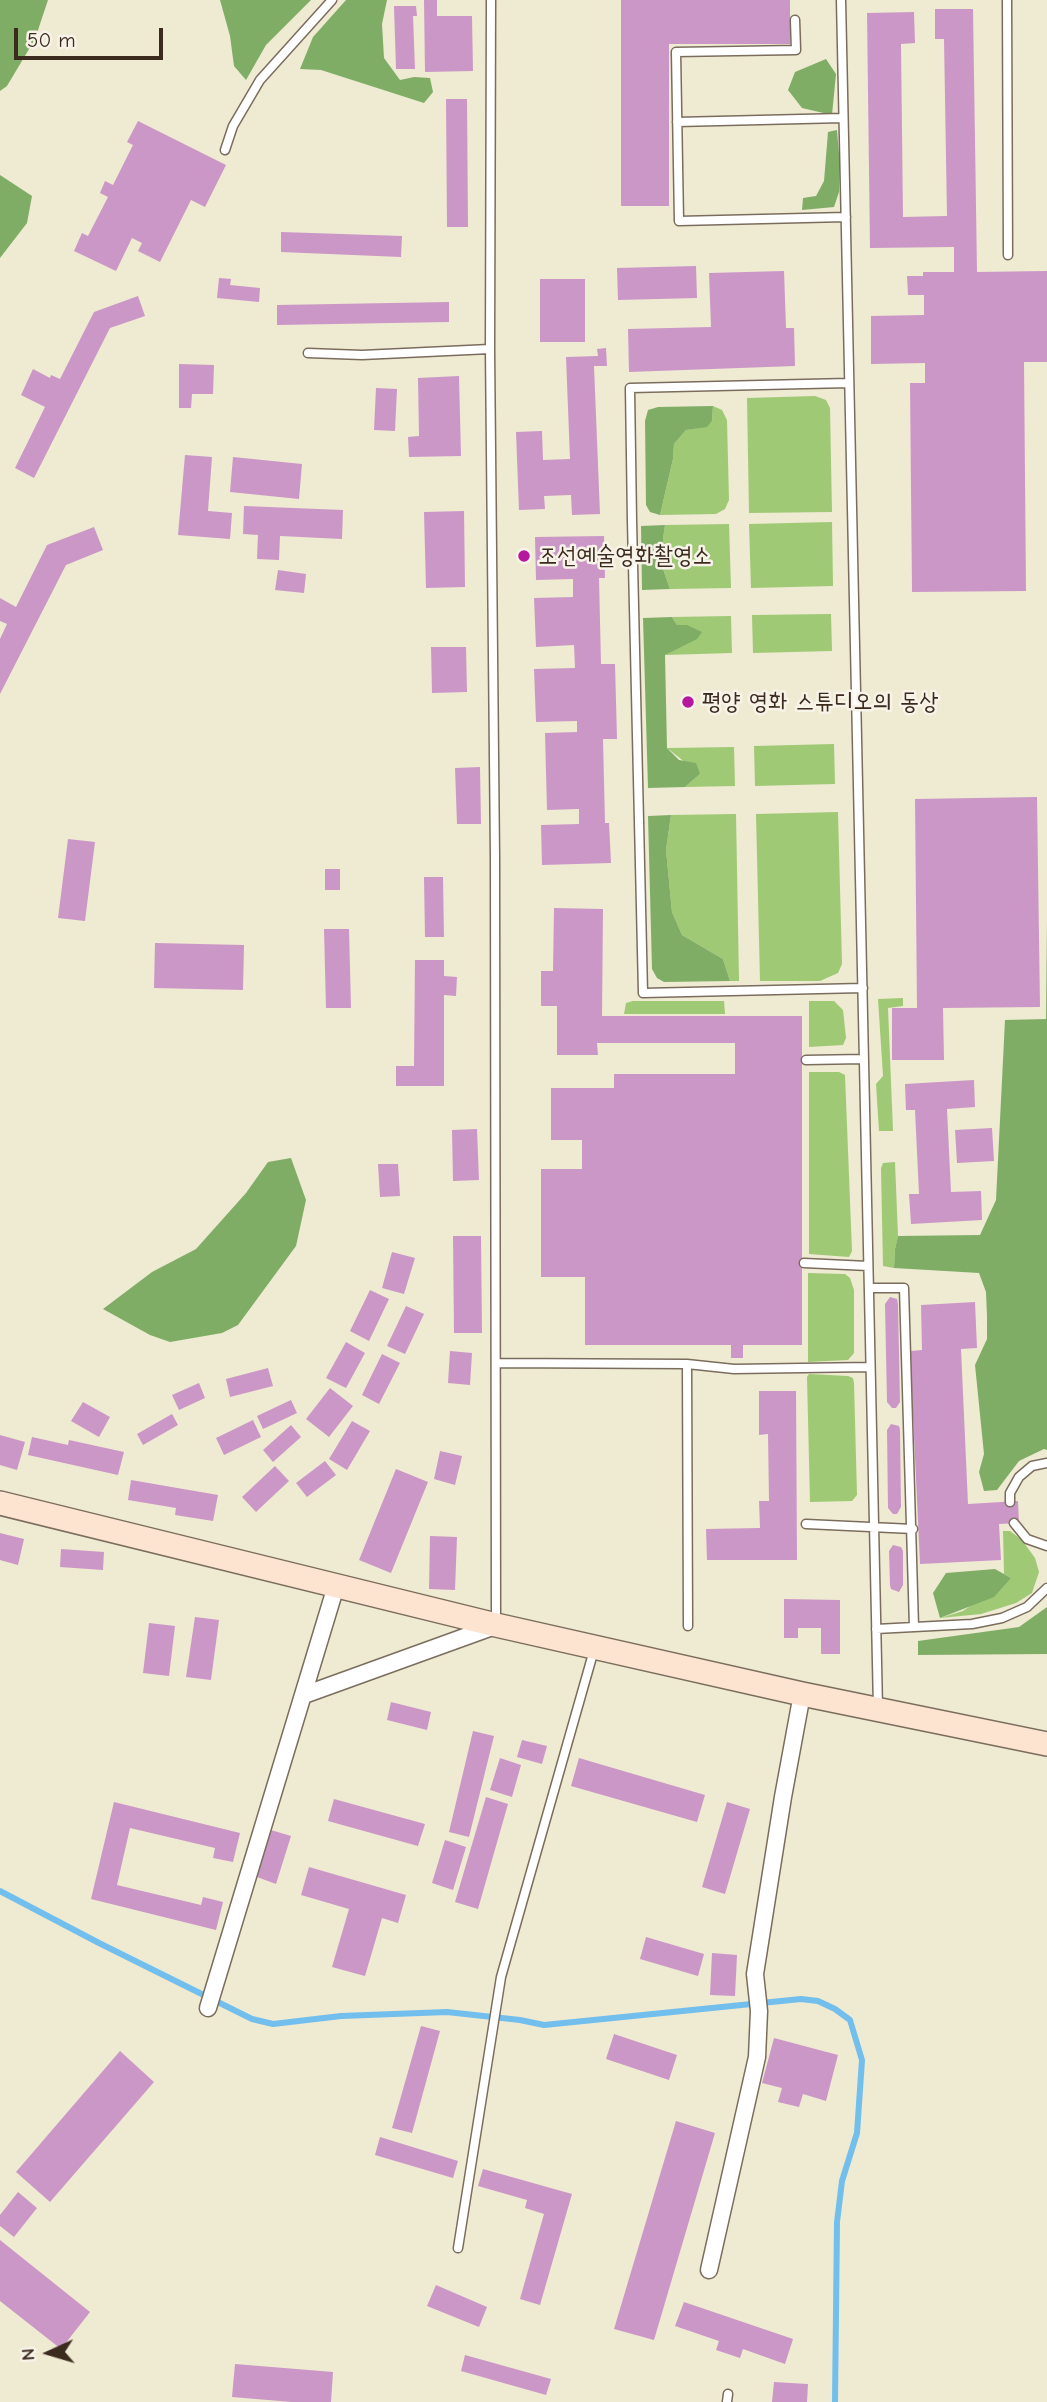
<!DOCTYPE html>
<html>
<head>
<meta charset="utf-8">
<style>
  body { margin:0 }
  #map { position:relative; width:1047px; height:2402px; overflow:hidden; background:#efead2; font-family:"Comic Neue",sans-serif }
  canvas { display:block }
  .north { position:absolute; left:14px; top:2318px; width:70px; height:70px; -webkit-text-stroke:5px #f7f3e8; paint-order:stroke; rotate:266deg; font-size:19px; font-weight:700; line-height:28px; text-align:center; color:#3b2a1e }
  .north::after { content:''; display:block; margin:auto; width:24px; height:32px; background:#3b2a1e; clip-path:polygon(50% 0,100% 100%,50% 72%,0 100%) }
  .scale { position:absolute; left:14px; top:28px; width:149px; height:32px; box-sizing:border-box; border:4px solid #3b2a1e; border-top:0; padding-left:9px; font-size:21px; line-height:24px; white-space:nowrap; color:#3b2a1e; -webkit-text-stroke:5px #f7f3e8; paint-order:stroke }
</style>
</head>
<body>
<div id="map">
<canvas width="1047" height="2402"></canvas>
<div class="north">N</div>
<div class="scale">50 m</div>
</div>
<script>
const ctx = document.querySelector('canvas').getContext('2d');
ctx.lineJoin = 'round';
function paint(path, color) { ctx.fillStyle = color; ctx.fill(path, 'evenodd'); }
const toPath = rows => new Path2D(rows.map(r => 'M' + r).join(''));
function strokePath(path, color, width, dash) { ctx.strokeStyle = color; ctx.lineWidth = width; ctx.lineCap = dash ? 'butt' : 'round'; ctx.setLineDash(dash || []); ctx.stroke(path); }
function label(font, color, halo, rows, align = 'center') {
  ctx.font = font + ' "Comic Neue","Poor Story",sans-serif'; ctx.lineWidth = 5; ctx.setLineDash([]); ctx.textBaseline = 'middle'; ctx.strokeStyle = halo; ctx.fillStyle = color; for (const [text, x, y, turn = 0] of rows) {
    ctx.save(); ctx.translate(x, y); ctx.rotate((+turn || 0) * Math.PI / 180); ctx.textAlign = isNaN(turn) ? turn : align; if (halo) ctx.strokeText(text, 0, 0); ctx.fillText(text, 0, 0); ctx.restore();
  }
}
const green = toPath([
  [815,396,826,400,830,408,832,512,749,513,747,398],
  [713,406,722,410,727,420,729,500,725,509,716,514,660,515,673,459,674,444,686,430,707,426,712,421],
  [832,522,833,586,751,588,749,524],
  [729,524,731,588,670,589,663,569,663,539,665,525],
  [831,614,832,651,753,653,752,615],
  [731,616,732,653,665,655,680,646,687,626,677,625,672,617],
  [834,744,835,784,755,786,754,746],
  [734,747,735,786,685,787,700,774,667,748],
  [838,812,842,964,838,973,820,981,760,981,756,814],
  [736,814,739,981,730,981,723,959,682,935,672,912,666,850,671,815],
  [903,998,903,1006,888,1008,893,1131,879,1131,876,1084,883,1076,878,999],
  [633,1001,724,1001,725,1014,624,1014,626,1003],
  [809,1001,834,1001,843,1010,846,1038,843,1045,809,1047],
  [809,1072,839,1072,845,1075,852,1251,849,1257,809,1254],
  [895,1162,898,1236,895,1249,894,1268,883,1266,881,1168,883,1163],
  [808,1273,845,1274,850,1278,854,1290,854,1353,848,1360,808,1362],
  [809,1374,848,1376,853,1378,854,1383,857,1495,852,1501,810,1502,807,1377],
  [1003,1531,1010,1531,1022,1540,1035,1558,1039,1572,1032,1593,1016,1603,981,1614,940,1618,963,1611,1011,1578,1004,1574]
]);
const forest = toPath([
  [0,0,48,0,35,39,7,86,0,91],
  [220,0,311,0,266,45,246,80,234,66,230,36],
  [346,0,387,0,382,24,384,58,400,80,414,77,430,78,433,92,424,103,321,70,300,69,313,37],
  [826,59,836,74,832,115,802,108,788,90,795,72],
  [837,130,840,166,839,192,834,207,802,210,803,198,816,196,824,181,828,132],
  [0,175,32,196,27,223,0,258],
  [713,406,712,421,707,427,686,430,674,444,673,459,660,515,650,512,646,505,645,421,648,410,658,407],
  [665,525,663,539,663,569,670,589,642,590,641,526],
  [672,617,677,625,687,625,702,632,697,639,665,655,667,748,679,760,696,763,700,774,685,787,648,788,643,618],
  [671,815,666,850,672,912,682,935,723,959,730,981,664,982,657,978,652,969,648,816],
  [1047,919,1047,1450,1044,1449,1019,1461,997,1490,984,1491,979,1472,984,1454,975,1365,987,1339,987,1316,986,1292,979,1273,894,1268,895,1249,898,1236,980,1235,996,1200,1005,1020,1046,1019],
  [291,1158,306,1200,296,1246,238,1325,222,1333,170,1342,150,1335,103,1309,152,1272,196,1249,246,1193,268,1162],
  [995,1569,1011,1578,994,1597,940,1618,933,1593,946,1573],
  [1047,1607,1047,1654,918,1655,918,1641,1019,1627]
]);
const stream = toPath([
  [0,1891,99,1943,252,2019,273,2024,341,2016,447,2012,520,2020,544,2025,801,1999,818,2001,835,2009,850,2020,862,2060,857,2133,842,2181,837,2222,835,2402]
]);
const building = toPath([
  [424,0,437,0,437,16,472,16,473,71,425,72],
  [621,0,790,0,790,44,669,44,669,206,621,206],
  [394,6,416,6,417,16,413,16,415,69,396,69],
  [935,9,973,9,977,272,1047,271,1047,362,1024,362,1026,591,912,592,910,383,925,383,925,363,871,364,871,316,924,315,924,295,908,295,907,276,923,276,923,272,954,272,954,247,870,248,867,13,914,12,915,43,901,44,903,217,947,216,944,39,935,39],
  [446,99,467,99,468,227,447,227],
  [138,121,226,165,205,207,191,200,160,262,138,251,142,243,132,238,116,271,74,251,82,233,88,236,108,197,100,193,105,181,113,185,133,145,127,142],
  [281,232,402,236,401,257,281,252],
  [696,266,697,298,618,300,617,268],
  [784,271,786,328,794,328,795,366,629,372,628,329,711,327,709,273],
  [219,278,231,279,230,285,260,288,259,302,217,298],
  [540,279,585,279,585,342,540,342],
  [138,296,145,316,110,328,34,478,15,468,45,407,21,395,33,369,50,378,51,375,60,379,94,312],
  [449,302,449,322,277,325,277,305],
  [606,348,607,366,594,366,600,514,572,515,571,495,544,496,545,509,519,510,516,432,542,431,543,460,570,459,566,357,598,356,597,349],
  [179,364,214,365,213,394,192,394,191,408,179,408],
  [459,376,461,456,409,457,408,437,419,436,418,378],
  [376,388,397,389,395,431,374,430],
  [185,455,212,457,208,511,232,513,230,539,178,535],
  [233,457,302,464,299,499,230,492],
  [244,506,343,510,342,539,280,536,279,560,257,559,258,535,243,534],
  [464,511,465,587,426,588,424,512],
  [94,527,103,550,66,565,0,694,0,639,7,624,0,621,0,598,16,607,47,545],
  [604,536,605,578,599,578,601,664,615,664,617,739,603,739,605,823,609,823,611,863,542,865,541,825,579,824,579,809,547,810,545,733,577,732,577,721,536,722,534,669,575,668,574,645,536,647,534,598,573,597,573,579,536,580,535,537],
  [278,570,306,574,304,593,275,590],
  [431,647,466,647,467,692,432,693],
  [480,767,481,824,457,824,455,768],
  [1037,797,1040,1007,943,1008,944,1060,892,1060,892,1008,917,1008,915,799],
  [68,839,95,842,85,921,58,918],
  [325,869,340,869,340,890,325,890],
  [424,877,443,877,444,937,425,937],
  [554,908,603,909,602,1016,802,1016,802,1345,743,1345,743,1358,731,1358,731,1345,585,1345,585,1277,541,1277,541,1169,582,1169,582,1140,551,1140,551,1088,614,1088,614,1074,735,1074,735,1043,597,1043,598,1055,557,1055,557,1006,541,1006,541,971,553,971],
  [324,929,349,929,351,1008,326,1008],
  [155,943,244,945,243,990,154,988],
  [415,960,444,960,444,976,457,977,456,996,444,995,444,1086,396,1086,396,1066,414,1066],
  [974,1080,975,1107,947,1109,951,1192,981,1191,982,1220,911,1224,909,1194,919,1194,915,1110,906,1110,905,1084],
  [992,1128,994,1161,957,1163,955,1130],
  [477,1129,479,1180,453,1181,452,1130],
  [378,1164,398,1164,400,1196,380,1197],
  [453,1236,481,1236,482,1333,454,1333],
  [392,1252,415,1258,404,1294,382,1288],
  [370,1290,389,1299,369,1341,350,1331],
  [890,1297,897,1299,898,1304,900,1402,896,1408,892,1408,887,1402,885,1304],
  [975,1302,977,1348,961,1349,968,1504,1018,1501,1019,1523,999,1524,1001,1560,920,1564,910,1351,922,1350,921,1305],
  [406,1306,424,1314,405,1354,387,1346],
  [346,1342,365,1353,346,1388,326,1378],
  [450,1351,472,1353,470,1385,448,1383],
  [382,1354,400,1363,379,1404,362,1395],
  [268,1368,273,1386,230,1397,226,1379],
  [199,1383,205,1398,179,1410,172,1395],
  [330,1388,353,1406,329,1437,306,1419],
  [759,1391,796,1391,797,1560,707,1560,706,1529,760,1528,759,1501,769,1501,768,1434,759,1435],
  [291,1400,297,1413,263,1429,257,1416],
  [83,1402,110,1417,99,1437,71,1421],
  [172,1414,178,1425,143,1445,137,1434],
  [253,1420,261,1437,224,1455,216,1438],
  [352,1421,370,1431,347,1470,329,1459],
  [891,1424,899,1426,900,1430,901,1507,897,1514,893,1514,888,1508,887,1430],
  [291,1425,301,1437,273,1462,263,1450],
  [0,1435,25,1442,17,1470,0,1465],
  [32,1437,68,1445,69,1440,124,1452,118,1475,28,1455],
  [440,1451,462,1456,455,1485,434,1479],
  [325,1461,336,1475,307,1497,296,1483],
  [275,1466,289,1481,256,1512,242,1497],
  [396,1469,428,1482,391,1573,359,1560],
  [131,1480,218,1495,213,1521,175,1515,176,1508,128,1500],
  [0,1533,24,1539,18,1565,0,1560],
  [430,1536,457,1537,455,1590,429,1589],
  [893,1545,901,1547,903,1551,903,1585,899,1592,891,1589,890,1585,889,1551],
  [61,1549,104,1552,103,1570,60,1567],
  [784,1599,840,1600,840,1654,821,1654,821,1628,798,1628,798,1638,784,1638],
  [195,1617,219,1620,211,1680,186,1677],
  [149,1623,175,1626,169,1676,143,1673],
  [391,1702,431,1712,427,1730,387,1720],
  [473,1731,494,1736,469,1837,449,1832],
  [522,1740,547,1746,542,1764,517,1757],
  [500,1758,521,1765,512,1797,490,1790],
  [579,1758,705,1795,697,1822,571,1786],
  [486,1797,508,1804,478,1909,455,1902],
  [334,1799,425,1824,418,1846,328,1821],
  [114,1802,240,1833,233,1862,213,1858,215,1848,130,1828,117,1885,201,1905,203,1897,223,1902,216,1930,91,1899],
  [727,1802,750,1809,725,1894,702,1887],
  [271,1830,291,1836,276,1884,257,1877],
  [445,1840,466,1847,453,1890,432,1883],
  [309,1867,406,1895,398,1923,382,1918,365,1976,332,1967,349,1909,301,1895],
  [646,1937,704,1954,698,1976,640,1959],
  [712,1953,737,1955,735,1996,710,1995],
  [421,2026,440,2031,412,2133,392,2128],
  [614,2034,677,2055,669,2080,606,2059],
  [774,2038,838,2055,826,2101,803,2094,799,2107,778,2102,782,2088,762,2083],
  [120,2051,154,2082,50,2202,16,2172],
  [676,2121,715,2133,654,2340,614,2329],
  [380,2137,458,2161,453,2178,375,2155],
  [483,2169,572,2194,540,2305,520,2299,544,2214,525,2208,527,2200,478,2186],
  [18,2192,37,2208,14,2237,0,2226,0,2215],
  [0,2240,90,2312,61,2349,0,2301],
  [436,2285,487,2307,479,2327,427,2306],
  [684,2302,793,2339,785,2364,743,2349,740,2358,716,2350,719,2341,675,2326],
  [465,2355,551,2379,546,2395,461,2371],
  [235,2364,333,2372,331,2402,292,2402,232,2397],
  [774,2382,808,2384,807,2402,772,2402]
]);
const lane = toPath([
  [491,0,490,349,495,858,496,1621],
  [841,0,878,1708],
  [1007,0,1008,255],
  [795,20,796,50,676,52,679,221,846,217],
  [677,122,843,118],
  [225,150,233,126,260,80,332,0],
  [308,353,362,355,490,349],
  [849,383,630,388,632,521,643,993,863,988],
  [806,1060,864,1059],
  [804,1263,868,1266],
  [869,1288,904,1288,914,1627],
  [496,1363,687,1364,734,1369,870,1367],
  [687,1364,688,1626],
  [1010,1502,1010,1493,1019,1477,1032,1466,1047,1463],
  [1014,1523,1027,1539,1047,1546],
  [806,1524,913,1529],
  [876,1629,972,1624,1002,1618,1027,1607,1047,1588],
  [458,2248,501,1977,594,1650],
  [727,2402,728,2394]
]);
const street = toPath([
  [304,1695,495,1626],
  [208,2008,336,1586],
  [709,2270,757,2057,759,2011,755,1974,783,1797,802,1694]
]);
const secondary = toPath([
  [0,1503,496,1625,802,1694,1047,1744]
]);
const markers = [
  [524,556,7,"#b5179e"],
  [688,702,7,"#b5179e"]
];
const poiNames = [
  ["조선예술영화촬영소",538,556],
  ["평양 영화 스튜디오의 동상",702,702]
];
paint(green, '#9fc975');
paint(forest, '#7fad66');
strokePath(stream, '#72beec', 6);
paint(building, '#cb97c7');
strokePath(lane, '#7a6d5d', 11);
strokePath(street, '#7a6d5d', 19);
strokePath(secondary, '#7a6d5d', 26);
strokePath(lane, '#fff', 8);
strokePath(street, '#fff', 16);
strokePath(secondary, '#fde4d1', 23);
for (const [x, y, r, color] of markers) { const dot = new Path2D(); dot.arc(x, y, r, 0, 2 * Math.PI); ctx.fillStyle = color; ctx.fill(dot); strokePath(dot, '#f7f3e8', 2.5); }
label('24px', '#3b2a1e', '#f7f3e8', poiNames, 'left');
</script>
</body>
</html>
